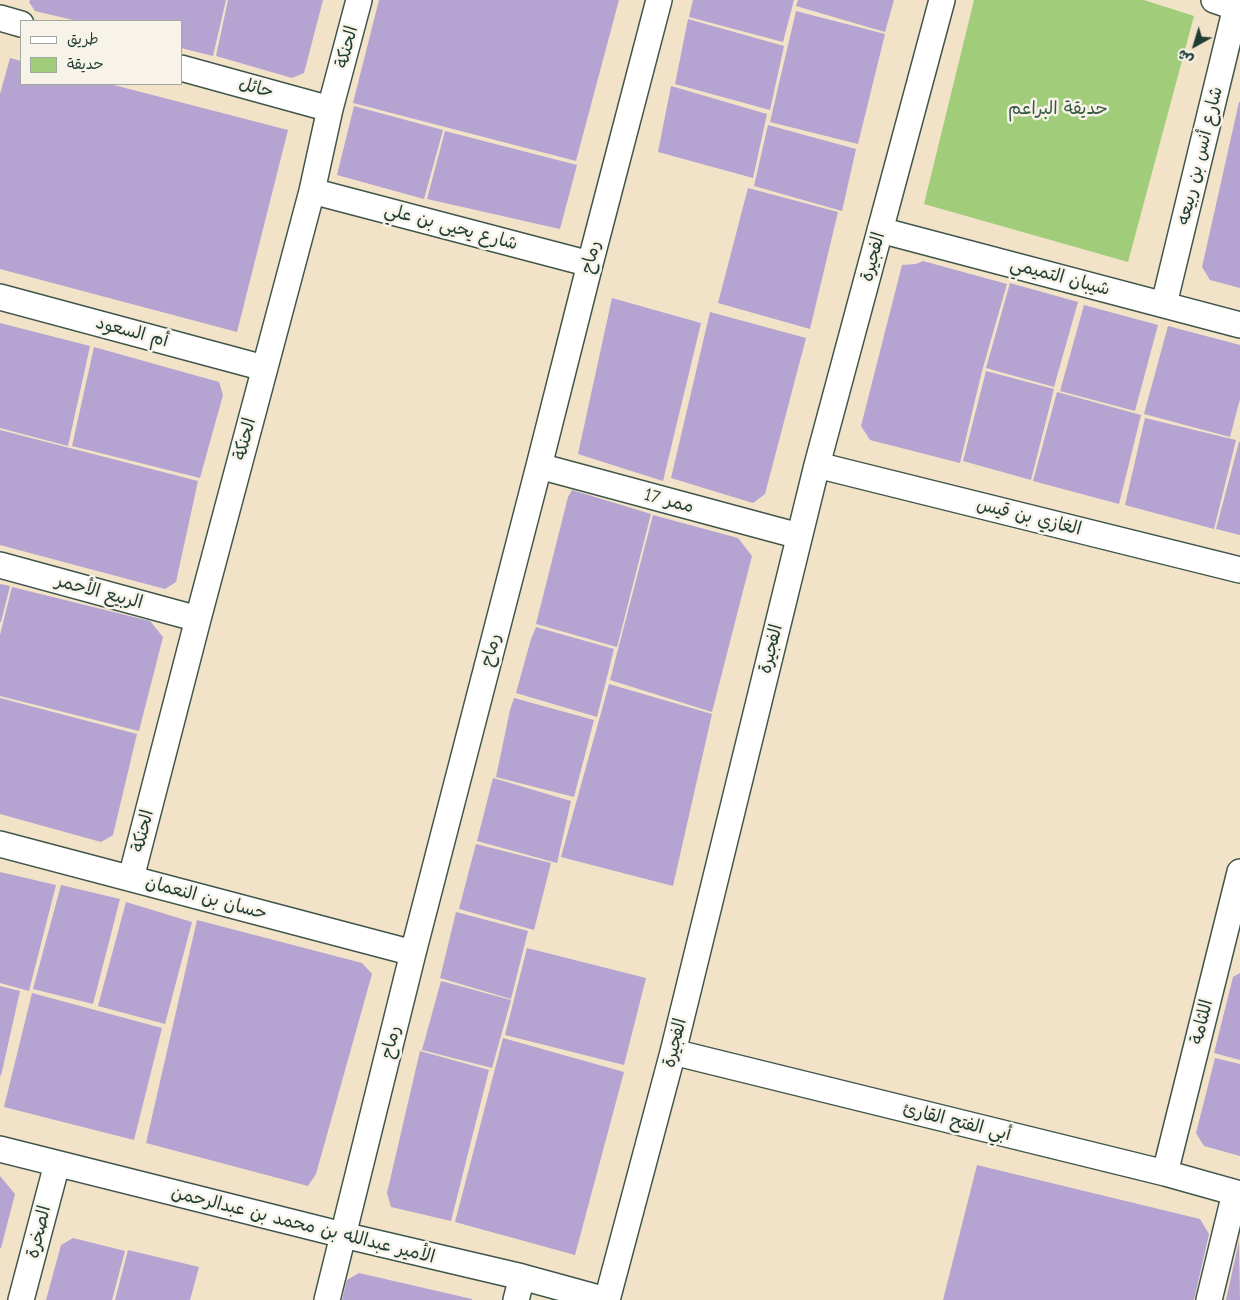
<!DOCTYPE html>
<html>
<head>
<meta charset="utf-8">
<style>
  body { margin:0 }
  #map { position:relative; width:1240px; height:1300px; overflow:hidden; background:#f2e3c8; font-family:"Comic Neue","Playpen Sans Arabic",sans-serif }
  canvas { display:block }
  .legend { position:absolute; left:20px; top:20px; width:162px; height:65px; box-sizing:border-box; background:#f7f3e8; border:1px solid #a1aaa0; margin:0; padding:6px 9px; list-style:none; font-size:15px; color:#1f3d34 }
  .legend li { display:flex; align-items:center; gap:10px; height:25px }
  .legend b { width:25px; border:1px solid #a1aaa0 }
  .north { position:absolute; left:1170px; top:20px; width:50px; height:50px; -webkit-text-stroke:4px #f7f3e8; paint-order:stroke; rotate:219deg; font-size:14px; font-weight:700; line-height:20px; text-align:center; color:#1f3d34 }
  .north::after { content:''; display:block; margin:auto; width:18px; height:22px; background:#1f3d34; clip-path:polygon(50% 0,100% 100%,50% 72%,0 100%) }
</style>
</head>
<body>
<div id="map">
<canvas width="1240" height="1300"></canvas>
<ul class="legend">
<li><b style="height:6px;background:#fff"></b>طريق</li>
<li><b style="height:14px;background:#a1cd7a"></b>حديقة</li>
</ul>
<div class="north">ش</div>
</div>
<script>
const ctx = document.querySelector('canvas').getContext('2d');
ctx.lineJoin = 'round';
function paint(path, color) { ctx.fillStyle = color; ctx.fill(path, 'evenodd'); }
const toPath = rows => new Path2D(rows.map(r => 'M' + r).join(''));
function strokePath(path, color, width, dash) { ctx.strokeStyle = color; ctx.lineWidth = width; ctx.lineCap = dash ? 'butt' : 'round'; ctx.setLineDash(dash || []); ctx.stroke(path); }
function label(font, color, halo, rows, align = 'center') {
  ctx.font = font + ' "Comic Neue","Playpen Sans Arabic",sans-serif'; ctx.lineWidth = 5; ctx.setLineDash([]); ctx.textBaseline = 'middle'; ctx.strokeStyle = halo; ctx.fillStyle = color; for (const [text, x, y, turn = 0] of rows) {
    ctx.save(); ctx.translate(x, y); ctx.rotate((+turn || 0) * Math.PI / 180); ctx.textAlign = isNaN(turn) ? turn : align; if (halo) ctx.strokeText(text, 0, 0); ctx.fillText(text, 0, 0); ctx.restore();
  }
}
const green = toPath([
  [974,0,1144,0,1194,16,1128,262,924,204]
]);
const building = toPath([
  [30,0,226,0,213,56,181,48,181,21,77,21,35,11,29,2],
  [228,0,323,0,304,73,292,78,216,56],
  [379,0,619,0,576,161,353,103],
  [693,0,794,0,783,42,689,17],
  [798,0,894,0,885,32,796,6],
  [796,11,885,34,858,144,770,122],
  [688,19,784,46,770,110,675,84],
  [10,58,21,61,21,84,110,84,288,130,237,332,0,269,0,94],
  [671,86,767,114,753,178,658,152],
  [1239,102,1240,102,1240,288,1210,280,1202,267],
  [354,106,443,130,424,199,337,175],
  [768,125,856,149,842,211,754,186],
  [445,131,577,165,560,229,427,199],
  [748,188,838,212,810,329,718,303],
  [923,261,1007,284,982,371,960,463,870,440,861,426,902,265,916,264],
  [1010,283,1078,302,1054,387,986,368],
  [612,298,701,323,663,481,578,454],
  [1084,305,1158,325,1135,411,1060,391],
  [710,312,806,338,765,494,753,503,671,478],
  [0,323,90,346,68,446,0,428],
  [1168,326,1240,345,1240,399,1230,437,1144,414],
  [94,347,219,382,223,395,200,478,72,446],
  [986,371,1054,389,1031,480,963,461],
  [1057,392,1141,415,1119,504,1033,481],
  [1145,418,1236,440,1214,529,1125,505],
  [0,430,198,481,176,582,165,589,0,545],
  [1239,442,1240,442,1240,535,1216,529],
  [572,490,651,514,617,647,536,624,568,497],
  [653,515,738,538,752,556,712,712,610,680],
  [0,584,10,586,1,622,0,622],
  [12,587,150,621,163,637,139,731,0,696,0,635],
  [536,627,614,649,597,717,516,693,531,639],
  [609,684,712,714,673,886,561,857],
  [0,698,137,734,113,835,101,842,0,814],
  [514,698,594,720,574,797,496,777,510,710],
  [493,778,571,801,557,863,477,841],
  [476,844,551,863,534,930,459,909],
  [0,872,56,885,29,991,0,983],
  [61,885,120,899,93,1004,33,989],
  [126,902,192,922,165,1024,98,1006],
  [456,912,528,931,511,999,440,978],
  [197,920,362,963,372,974,316,1174,308,1186,146,1143],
  [527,948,646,978,624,1065,505,1035],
  [1240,973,1240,1060,1214,1053,1233,977],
  [441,981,511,1000,492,1068,422,1050],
  [0,986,20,991,1,1076,0,1075],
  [32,993,162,1028,134,1140,4,1107],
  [503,1038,624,1072,575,1255,455,1222],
  [420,1051,489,1070,451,1221,391,1207,387,1193],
  [1215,1058,1240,1064,1240,1156,1204,1146,1196,1133],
  [977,1165,1200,1219,1209,1234,1194,1300,943,1300],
  [0,1176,15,1194,1,1248,0,1248],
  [73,1238,125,1251,112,1300,46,1300,61,1245],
  [1239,1241,1240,1300,1226,1300],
  [128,1250,199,1267,190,1300,115,1300],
  [359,1273,472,1299,472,1300,342,1300,347,1280]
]);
const minor = toPath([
  [1214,0,1240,9],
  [0,18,21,24],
  [181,68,330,109],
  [312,191,590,264],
  [880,230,1240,325],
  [0,297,264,368],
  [1164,304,1236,7],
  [817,465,1240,570],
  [539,466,799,536],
  [0,565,198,619],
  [0,844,413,953],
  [131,878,198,619,312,191,330,109,359,0],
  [673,1052,1165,1173,1240,1194],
  [0,1149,343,1235,522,1277,606,1300],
  [1165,1173,1240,872],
  [21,1300,57,1164],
  [327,1300,413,953,539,466,590,264,659,0],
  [516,1300,522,1277],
  [607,1300,673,1052,817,465,942,0],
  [1209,1300,1235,1193]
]);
const streetNames = [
  ["الحنكة",347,47,-75],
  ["حائل",256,88,15],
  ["شارع أنس بن ربيعه",1200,156,-76],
  ["شارع يحيى بن علي",451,227,15],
  ["رماح",591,257,-76],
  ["الفجيرة",873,257,-75],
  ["شيبان التميمي",1060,277,15],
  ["أم السعود",132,332,15],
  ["الحنكة",245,439,-75],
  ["ممر 17",669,501,15],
  ["الغازي بن قيس",1029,517,14],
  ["الربيع الأحمر",99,592,15],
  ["الفجيرة",771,649,-76],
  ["رماح",491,650,-75],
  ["الحنكة",143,831,-76],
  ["حسان بن النعمان",206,898,15],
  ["اللثامة",1202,1022,-76],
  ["رماح",391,1042,-76],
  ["الفجيرة",675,1043,-76],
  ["أبي الفتح القارئ",957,1122,14],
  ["الأمير عبدالله بن محمد بن عبدالرحمن",303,1225,14],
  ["الصخرة",39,1232,-76]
];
const parkNames = [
  ["حديقة البراعم",1058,109]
];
paint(green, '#a1cd7a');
paint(building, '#b5a3d1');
strokePath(minor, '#3f564a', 28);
strokePath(minor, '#fff', 25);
label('18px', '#1f3d34', '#f7f3e8', streetNames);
label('18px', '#395a42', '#f7f3e8', parkNames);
</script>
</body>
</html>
